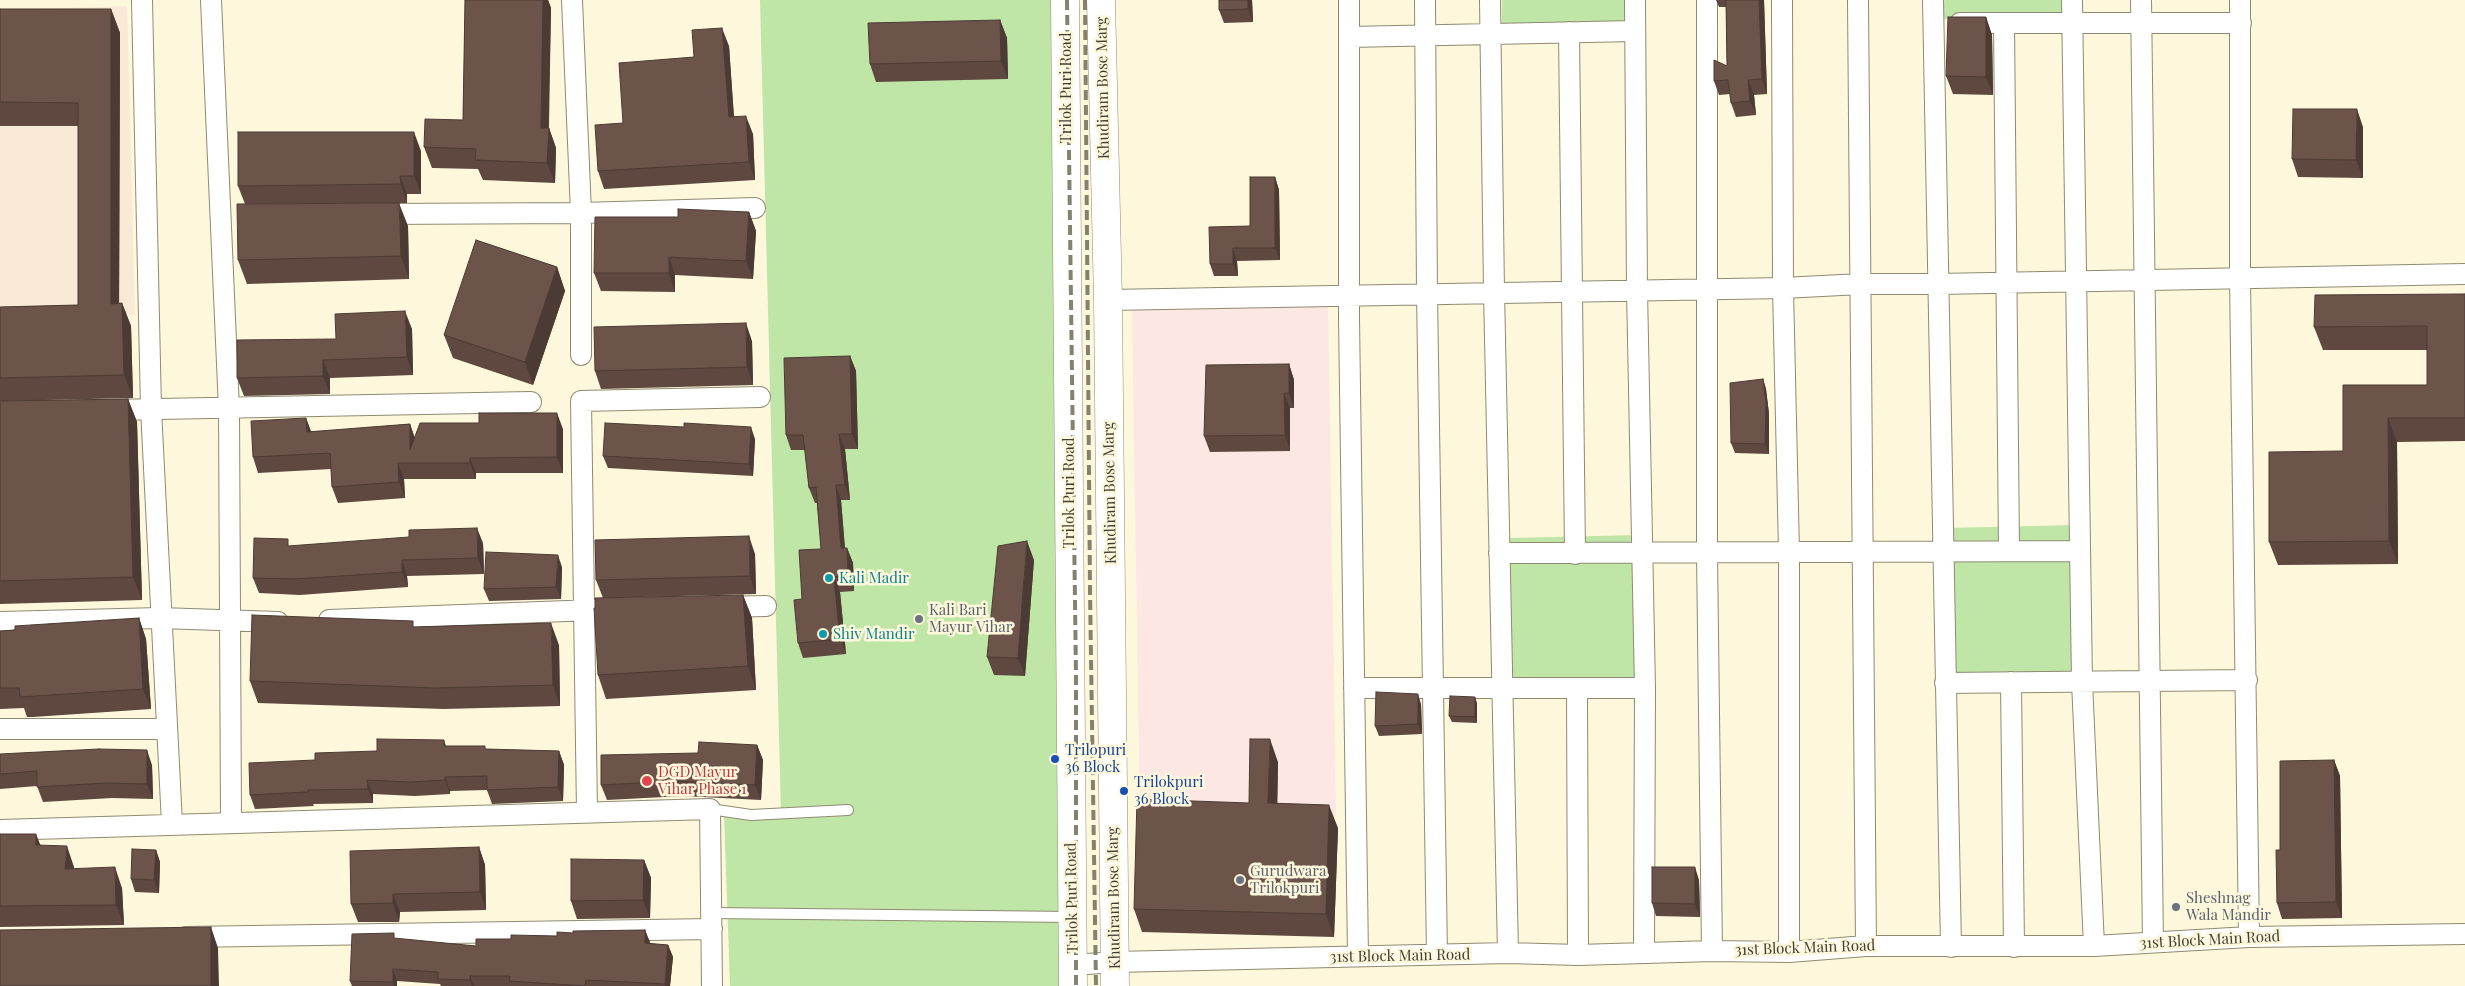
<!DOCTYPE html>
<html>
<head>
<meta charset="utf-8">
<style>
  body { margin:0 }
  canvas { display:block; background:#fdf7db }
</style>
</head>
<body>
<canvas width="2465" height="986"></canvas>
<script>
const ctx = document.querySelector('canvas').getContext('2d');
ctx.lineJoin = 'round';
function paint(path, color) { ctx.fillStyle = color; ctx.fill(path, 'evenodd'); }
const toPath = rows => new Path2D(rows.map(r => 'M' + r).join(''));
function strokePath(path, color, width, dash) { ctx.strokeStyle = color; ctx.lineWidth = width; ctx.lineCap = dash ? 'butt' : 'round'; ctx.setLineDash(dash || []); ctx.stroke(path); }
function label(font, color, halo, rows, align = 'center') {
  ctx.font = font + ' "Playfair Display",serif'; ctx.lineWidth = 5; ctx.setLineDash([]); ctx.textBaseline = 'middle'; ctx.strokeStyle = halo; ctx.fillStyle = color; for (const [text, x, y, turn = 0] of rows) {
    ctx.save(); ctx.translate(x, y); ctx.rotate((+turn || 0) * Math.PI / 180); ctx.textAlign = isNaN(turn) ? turn : align; if (halo) ctx.strokeText(text, 0, 0); ctx.fillText(text, 0, 0); ctx.restore();
  }
}
const commercial = toPath([
  [1328,305,1336,816,1140,819,1132,308]
]);
const education = toPath([
  [127,6,135,315,0,319,0,10]
]);
const green = toPath([
  [760,0,1059,0,1069,986,730,986,724,815,781,814],
  [1502,0,1630,0,1630,30,1502,30],
  [1936,0,2064,0,2064,19,1936,19],
  [2075,525,2076,672,1947,672,1946,528],
  [1638,535,1639,682,1511,683,1509,538]
]);
const lane = toPath([
  [710,809,751,815,848,810],
  [712,913,1071,917]
]);
const street = toPath([
  [142,0,151,409,172,824],
  [211,0,229,409,231,822],
  [572,0,581,213,581,355],
  [1349,0,1349,318,1358,956],
  [1425,0,1427,293,1437,955],
  [1490,0,1494,291,1508,953],
  [1635,0,1637,290,1645,688,1644,951],
  [1707,0,1707,553,1712,951],
  [1782,0,1783,288,1789,552,1789,952],
  [1858,0,1866,946],
  [1933,0,1951,947],
  [2072,0,2082,682,2094,946],
  [2141,0,2153,942],
  [2240,0,2240,279,2249,937],
  [1960,23,2241,23],
  [2004,23,2009,551],
  [1569,32,1575,554],
  [1349,37,1635,31],
  [376,214,581,213,755,208],
  [1108,300,1783,288,1861,284,1938,284,2465,274],
  [104,410,531,402],
  [1499,553,2080,551],
  [722,607,766,606],
  [329,620,620,609],
  [0,622,160,618,278,622],
  [2011,682,2014,947],
  [1945,683,2247,680],
  [1354,688,1645,688],
  [1577,688,1578,955],
  [0,729,166,729],
  [587,812,581,401,760,397],
  [0,830,710,809,712,986],
  [186,937,712,929],
  [1073,965,1115,962,1508,953,1578,955,1712,951,1789,952,1866,946,2094,946,2249,937,2465,934]
]);
const secondary = toPath([
  [1065,0,1073,986],
  [1101,0,1108,300,1115,986]
]);
const rail = toPath([
  [1067,0,1076,676,1076,986],
  [1085,0,1090,590,1096,986]
]);
const wall = toPath([
  [465,0,548,0,551,8,549,128,556,148,555,183,483,180,478,169,432,168,424,147,463,120],
  [1219,0,1252,0,1253,22,1224,23,1219,10],
  [1716,0,1764,0,1767,94,1754,95,1756,115,1736,117,1731,103,1730,94,1719,95,1714,81,1727,66,1726,7,1719,7],
  [0,9,111,9,120,33,119,303,122,303,131,326,133,398,0,401,0,307,78,305,78,126,0,126],
  [1986,17,1992,35,1993,95,1953,94,1946,76],
  [1000,20,1007,38,1008,79,876,82,870,64],
  [729,46,734,116,753,134,755,180,604,189,598,171,623,123,694,57],
  [2363,127,2363,178,2298,177,2292,159],
  [421,151,421,194,407,194,407,203,245,204,238,186],
  [1275,177,1279,190,1280,260,1237,261,1238,276,1214,276,1210,264,1250,226],
  [749,212,756,231,753,279,675,275,675,292,601,291,594,273,678,217],
  [408,226,409,279,247,284,238,260],
  [557,267,565,291,533,385,453,358,444,335],
  [2465,294,2465,441,2397,442,2398,564,2278,565,2269,542,2343,451,2427,385,2427,350,2323,350,2314,327],
  [412,329,413,375,330,378,330,394,244,396,237,378,336,339],
  [752,341,753,385,601,389,595,371],
  [850,356,856,371,858,449,845,449,850,500,841,500,845,548,847,548,853,563,854,591,840,592,846,654,803,658,798,643,802,599,821,549,817,503,815,503,809,488,805,450,791,450,786,435],
  [1289,364,1294,380,1294,408,1290,408,1290,451,1210,452,1204,436],
  [1763,379,1766,389,1769,414,1769,454,1735,453,1731,443],
  [128,399,137,422,142,600,0,604,0,401],
  [306,418,311,432,410,424,415,438,563,429,563,473,476,473,476,479,404,479,405,498,338,503,332,487,331,469,258,473,253,457],
  [755,439,753,476,608,468,603,456],
  [483,543,484,574,407,576,408,587,300,595,259,593,253,578,291,546],
  [755,554,756,594,603,598,596,580],
  [1034,560,1025,676,994,675,987,657],
  [562,567,561,599,489,601,484,589],
  [743,595,752,618,756,690,606,699,598,675],
  [139,618,146,639,151,709,33,717,27,717,24,708,0,709,0,631],
  [559,645,560,706,444,709,258,703,250,681],
  [1477,703,1477,723,1452,722,1449,716],
  [1421,704,1422,734,1379,736,1375,726],
  [444,740,446,746,487,749,559,751,564,765,563,801,492,804,487,790,450,791,450,794,415,796,373,794,373,803,313,804,314,806,255,809,250,795,315,760,377,751],
  [757,745,763,760,761,800,683,796,607,800,601,785],
  [0,754,152,765,153,799,112,798,43,802,37,786,0,789],
  [2334,760,2340,776,2342,918,2282,919,2277,903],
  [1278,762,1277,803,1338,828,1334,937,1142,932,1134,909,1249,803],
  [0,834,41,845,74,867,74,869,122,888,124,925,0,927],
  [479,847,485,865,486,910,400,912,399,922,358,922,351,904],
  [156,850,160,862,159,893,135,892,131,879],
  [644,860,651,878,650,918,577,919,571,901],
  [1699,880,1700,917,1656,916,1652,903],
  [645,930,650,944,668,945,673,957,670,986,441,986,440,984,397,981,397,986,352,986,350,981,396,939,476,946,511,939,557,936,573,933]
]);
const shadedWall = toPath([
  [543,0,548,0,551,8,548,139,549,128,556,148,555,183,547,163,541,128],
  [1248,0,1252,0,1253,22,1248,9],
  [1759,0,1764,0,1767,94,1762,79],
  [111,9,120,33,119,327,111,304],
  [1986,17,1992,35,1993,95,1986,77],
  [1000,20,1007,38,1008,79,1001,61],
  [722,28,729,46,735,135,729,117],
  [1748,80,1754,95,1756,115,1750,101],
  [2357,109,2363,127,2363,178,2356,160],
  [746,116,753,134,755,180,749,162],
  [414,132,421,151,421,194,414,176],
  [400,176,407,194,407,203,401,184],
  [1275,177,1279,190,1280,260,1275,248],
  [399,203,408,226,409,279,401,256],
  [749,212,756,231,753,279,746,261],
  [1233,248,1237,261,1238,276,1233,264],
  [669,257,675,275,675,292,669,273],
  [557,267,565,291,533,385,525,362],
  [122,303,131,326,133,398,124,375],
  [405,311,412,329,413,375,407,357],
  [746,323,752,341,753,385,747,367],
  [850,356,856,371,858,449,852,434],
  [323,360,330,378,330,394,323,376],
  [1289,364,1294,380,1294,408,1289,393],
  [1763,379,1766,389,1769,414,1769,454,1765,444],
  [1284,393,1290,408,1290,451,1285,435],
  [128,399,137,422,142,600,133,577],
  [557,413,563,429,563,473,557,457],
  [306,418,312,434,307,432],
  [2388,418,2397,442,2398,564,2389,541],
  [410,424,415,440,410,450],
  [751,427,755,439,753,476,749,464],
  [839,434,845,449,850,500,845,485],
  [470,458,476,473,476,479,470,463],
  [398,463,404,479,405,498,399,482],
  [836,485,841,500,846,563,841,548],
  [477,528,483,543,484,574,478,558],
  [749,536,755,554,756,594,750,576],
  [1027,541,1034,560,1025,676,1018,658],
  [847,548,853,563,854,591,848,576],
  [558,555,562,567,561,599,556,587],
  [402,560,407,576,408,587,402,572],
  [834,577,840,592,846,654,840,639],
  [743,595,752,618,756,690,748,666],
  [139,618,146,639,151,709,143,689],
  [551,623,559,645,560,706,553,685],
  [1418,694,1421,704,1422,734,1418,724],
  [1475,697,1477,703,1477,723,1475,717],
  [1270,739,1278,762,1277,826,1268,803],
  [757,745,763,760,761,800,755,785],
  [147,750,152,765,153,799,147,784],
  [559,751,564,765,563,801,558,787],
  [2334,760,2340,776,2342,918,2336,902],
  [445,777,450,791,450,794,445,780],
  [367,780,373,794,373,803,368,789],
  [1329,805,1338,828,1334,937,1326,914],
  [36,834,44,854,36,845],
  [67,846,74,867,73,890,65,869],
  [479,847,485,865,486,910,480,892],
  [156,850,160,862,159,893,154,880],
  [644,860,651,878,650,918,643,900],
  [115,867,122,888,124,925,116,905],
  [1695,867,1699,880,1700,917,1695,904],
  [393,894,400,912,399,922,393,903],
  [211,927,218,948,219,986,211,986],
  [645,930,650,942,650,955,645,943],
  [668,945,673,957,670,986,665,986,665,984],
  [393,969,397,981,397,986,394,986,393,982],
  [470,976,474,986,472,986,470,980]
]);
const building = toPath([
  [465,0,543,0,541,128,549,128,547,163,475,160,476,149,424,147,425,119,463,120,465,0],
  [1219,0,1248,0,1248,9,1219,10,1219,0],
  [1726,0,1759,0,1762,79,1748,80,1750,101,1731,103,1728,80,1714,81,1714,60,1727,66,1726,0],
  [0,9,111,9,111,304,122,303,124,375,0,378,0,307,78,305,78,103,0,102,0,9],
  [1948,17,1986,17,1986,77,1946,76,1948,17],
  [1000,20,1001,61,870,64,868,23,1000,20],
  [722,28,729,117,746,116,749,162,598,171,595,125,623,123,619,63,694,57,692,30,722,28],
  [2293,109,2357,109,2356,160,2292,159,2293,109],
  [238,132,414,132,414,176,400,176,401,184,238,186,238,132],
  [1250,177,1275,177,1275,248,1233,248,1233,264,1210,264,1209,227,1250,226,1250,177],
  [399,203,401,256,238,260,237,204,399,203],
  [678,209,749,212,746,261,669,257,669,273,594,273,595,217,678,217,678,209],
  [476,240,557,267,525,362,444,335,476,240],
  [2465,294,2465,418,2388,418,2389,541,2269,542,2269,452,2343,451,2343,385,2427,385,2427,326,2314,327,2315,295,2465,294],
  [405,311,407,357,323,360,323,376,237,378,237,340,336,339,335,314,405,311],
  [746,323,747,367,595,371,594,327,746,323],
  [850,356,852,434,839,434,845,485,836,485,841,548,847,548,848,576,834,577,840,639,798,643,794,600,802,599,799,550,821,549,816,487,809,488,803,435,786,435,784,358,850,356],
  [1289,364,1289,393,1284,393,1285,435,1204,436,1206,365,1289,364],
  [1763,379,1766,403,1765,444,1731,443,1730,383,1763,379],
  [128,399,133,577,0,581,0,401,128,399],
  [479,413,557,413,557,457,470,458,470,463,398,463,399,482,332,487,330,453,253,457,251,421,306,418,307,432,410,424,410,450,420,423,479,423,479,413],
  [605,423,684,427,684,423,751,427,749,464,603,456,605,423],
  [477,528,478,558,402,560,402,572,295,579,253,578,254,538,288,539,288,546,409,537,409,530,477,528],
  [749,536,750,576,596,580,595,540,749,536],
  [1027,541,1018,658,987,657,998,546,1027,541],
  [486,552,558,555,556,587,484,589,486,552],
  [743,595,748,666,598,675,594,608,595,608,595,598,743,595],
  [252,615,413,621,413,627,551,623,553,685,436,688,250,681,252,615],
  [139,618,143,689,20,697,19,688,0,688,0,631,15,630,15,626,139,618],
  [1376,692,1418,694,1418,724,1375,726,1376,692],
  [1450,696,1475,697,1475,717,1449,716,1450,696],
  [377,739,444,740,444,746,485,746,485,749,559,751,558,787,487,790,487,776,445,777,445,780,410,782,367,780,368,789,308,790,308,792,250,795,249,763,315,760,315,753,377,751,377,739],
  [1250,739,1270,739,1268,803,1329,805,1326,914,1134,909,1137,799,1249,803,1250,739],
  [699,742,757,745,755,785,677,781,601,785,601,755,698,753,699,742],
  [99,749,147,750,147,784,106,783,37,787,37,771,0,774,0,754,99,749],
  [2334,760,2336,902,2277,903,2276,850,2280,850,2280,761,2334,760],
  [0,834,36,834,36,845,67,846,65,869,115,867,116,905,0,906,0,834],
  [479,847,480,892,393,894,393,903,351,904,350,851,479,847],
  [132,849,156,850,154,880,131,879,132,849],
  [571,859,644,860,643,900,571,901,571,859],
  [1652,867,1695,867,1695,904,1652,903,1652,867],
  [211,927,211,986,0,986,0,930,211,927],
  [645,930,645,943,668,945,665,984,586,980,585,986,509,981,510,976,470,976,470,980,438,979,438,972,393,969,393,982,350,981,352,934,394,933,394,938,476,946,476,939,511,939,511,935,557,936,557,932,573,933,573,931,645,930]
]);
const markers = [
  [829,578,5,"#0f9aa8"],
  [919,619,5,"#6b7280"],
  [823,634,5,"#0f9aa8"],
  [1055,759,5,"#1a4fb4"],
  [647,781,6,"#e0444e"],
  [1124,791,5,"#1a4fb4"],
  [1240,880,5,"#6b7280"],
  [2176,907,5,"#6b7280"]
];
const streetNames = [
  ["Trilok Puri Road",1066,88,-90],
  ["Khudiram Bose Marg",1103,88,-91],
  ["Trilok Puri Road",1069,493,-90],
  ["Khudiram Bose Marg",1110,493,-91],
  ["Trilok Puri Road",1072,898,-91],
  ["Khudiram Bose Marg",1114,898,-91],
  ["31st Block Main Road",2210,940,-3],
  ["31st Block Main Road",1805,948,-2],
  ["31st Block Main Road",1400,956,-1]
];
const cultureNames = [
  ["Kali Madir",839,578],
  ["Shiv Mandir",833,634]
];
const worshipNames = [
  ["Kali Bari",929,610],
  ["Mayur Vihar",929,627],
  ["Gurudwara",1250,871],
  ["Trilokpuri",1250,888],
  ["Sheshnag",2186,898],
  ["Wala Mandir",2186,915]
];
const transitNames = [
  ["Trilopuri",1065,750],
  ["36 Block",1065,767],
  ["Trilokpuri",1134,782],
  ["36 Block",1134,799]
];
const healthNames = [
  ["DGD Mayur",658,772],
  ["Vihar Phase 1",658,789]
];
paint(commercial, '#fce7e3');
paint(education, '#f8ead7');
paint(green, '#bfe6a7');
strokePath(lane, '#908a71', 12);
strokePath(street, '#908a71', 22);
strokePath(secondary, '#908a71', 29);
strokePath(lane, '#fff', 10);
strokePath(street, '#fff', 20);
strokePath(secondary, '#fff', 28);
strokePath(rail, '#85816f', 4, [10, 5]);
paint(wall, '#5e4840');
paint(shadedWall, '#4c3b34');
paint(building, '#6d544b');
strokePath(building, '#4c3b34', 1);
for (const [x, y, r, color] of markers) { const dot = new Path2D(); dot.arc(x, y, r, 0, 2 * Math.PI); ctx.fillStyle = color; ctx.fill(dot); strokePath(dot, '#fdf7db', 2); }
label('15px', '#403d32', '#fdf7db', streetNames);
label('15px', '#0d838f', '#fdf7db', cultureNames, 'left');
label('15px', '#5b616d', '#fdf7db', worshipNames, 'left');
label('15px', '#164399', '#fdf7db', transitNames, 'left');
label('15px', '#be3a42', '#fdf7db', healthNames, 'left');
</script>
</body>
</html>
